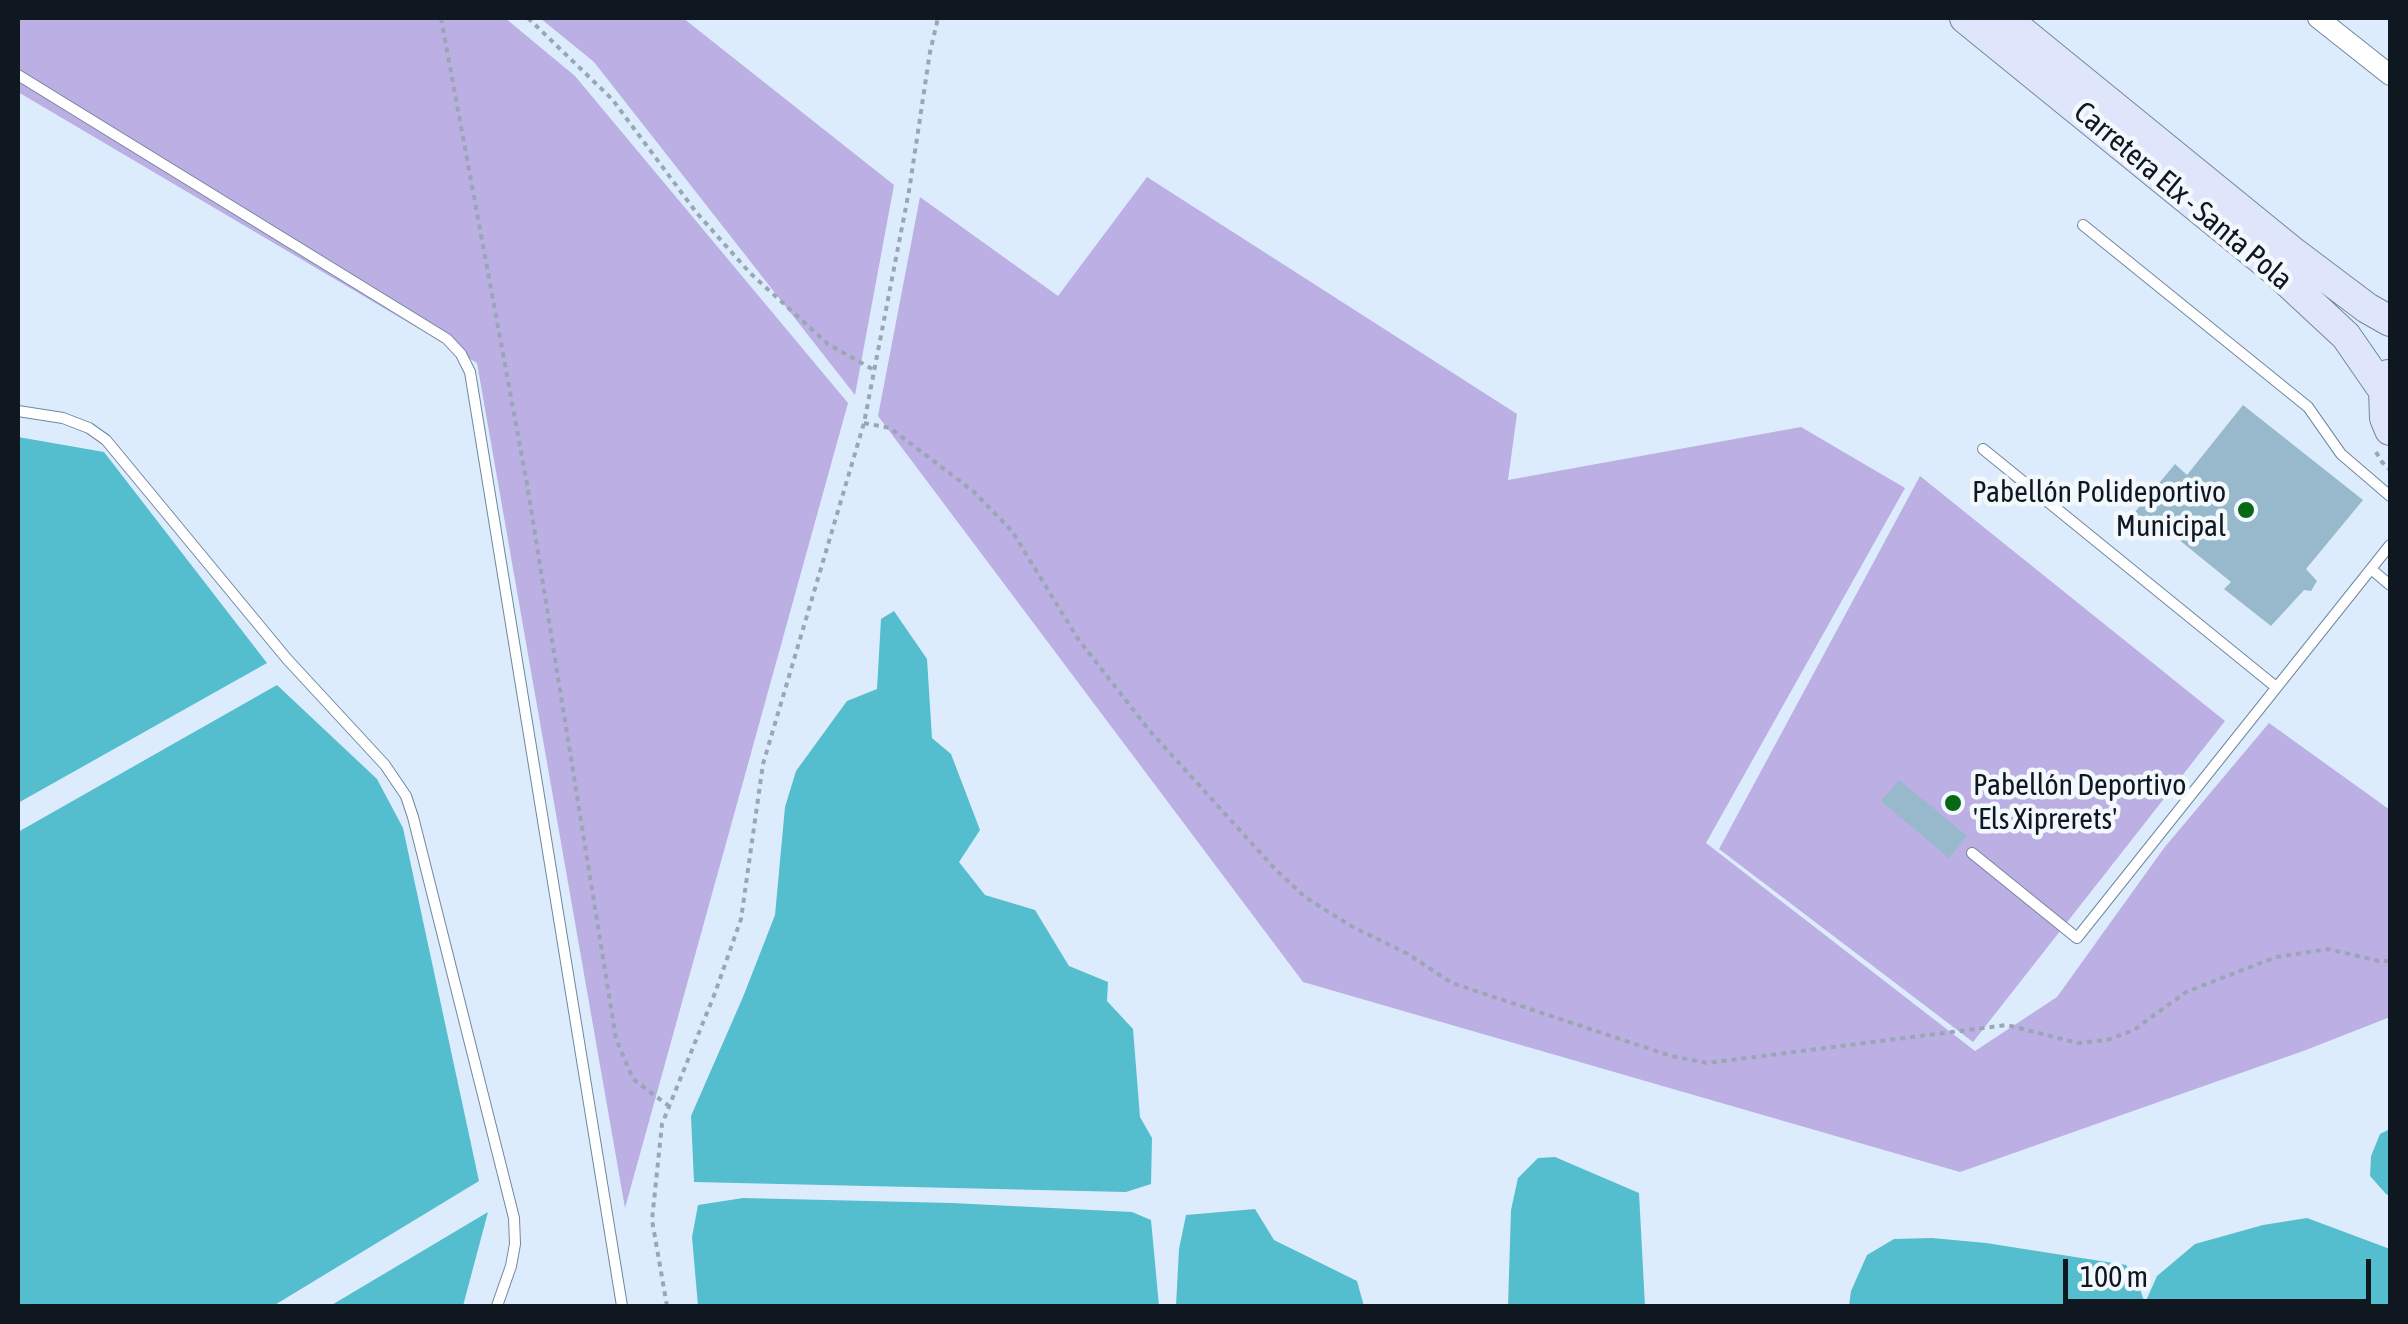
<!DOCTYPE html>
<html>
<head>
<meta charset="utf-8">
<style>
  body { margin:0 }
  #map { position:relative; width:2408px; height:1324px; overflow:hidden; background:#ddecfc; font-family:"Asap Condensed",sans-serif }
  canvas { display:block }
  .frame { position:absolute; inset:0; border:20px solid #0f1720; pointer-events:none }
  .scale { position:absolute; left:2063px; top:1259px; width:308px; height:45px; box-sizing:border-box; border:5px solid #0f1720; border-top:0; padding-left:12px; font-size:30px; line-height:35px; white-space:nowrap; color:#0f1720; -webkit-text-stroke:8px #f3f8fd; paint-order:stroke }
</style>
</head>
<body>
<div id="map">
<canvas width="2408" height="1324"></canvas>
<div class="frame"></div>
<div class="scale">100 m</div>
</div>
<script>
const ctx = document.querySelector('canvas').getContext('2d');
ctx.lineJoin = 'round';
function paint(path, color) { ctx.fillStyle = color; ctx.fill(path, 'evenodd'); }
const toPath = rows => new Path2D(rows.map(r => 'M' + r).join(''));
function strokePath(path, color, width, dash) { ctx.strokeStyle = color; ctx.lineWidth = width; ctx.lineCap = dash ? 'butt' : 'round'; ctx.setLineDash(dash || []); ctx.stroke(path); }
function label(font, color, halo, rows, align = 'center') {
  ctx.font = font + ' "Asap Condensed",sans-serif'; ctx.lineWidth = 9; ctx.setLineDash([]); ctx.textBaseline = 'middle'; ctx.strokeStyle = halo; ctx.fillStyle = color; for (const [text, x, y, turn = 0] of rows) {
    ctx.save(); ctx.translate(x, y); ctx.rotate((+turn || 0) * Math.PI / 180); ctx.textAlign = isNaN(turn) ? turn : align; if (halo) ctx.strokeText(text, 0, 0); ctx.fillText(text, 0, 0); ctx.restore();
  }
}
const green = toPath([
  [18,18,505,18,575,76,848,403,625,1208,477,363,18,92],
  [540,18,683,18,894,185,855,395,594,62],
  [1147,177,1517,414,1508,480,1801,427,1905,488,1706,843,1975,1051,2057,997,2164,848,2269,723,2390,810,2390,1017,2306,1050,1960,1172,1303,982,878,416,920,197,1058,296],
  [1920,476,2225,721,1973,1042,1719,849]
]);
const water = toPath([
  [18,437,104,452,267,663,18,803],
  [894,611,927,659,932,738,951,754,980,830,959,862,985,895,1035,910,1069,966,1108,982,1107,1001,1133,1029,1140,1117,1152,1138,1151,1184,1126,1192,694,1182,691,1116,743,997,775,915,785,807,796,771,847,701,877,689,881,619],
  [277,685,377,779,403,828,479,1181,273,1306,18,1306,18,832],
  [2390,1129,2390,1196,2386,1194,2370,1176,2371,1156,2380,1134],
  [1555,1157,1639,1193,1645,1306,1508,1306,1511,1210,1518,1178,1538,1158],
  [743,1198,952,1203,1132,1212,1151,1220,1159,1306,698,1306,692,1237,698,1205],
  [1255,1209,1274,1240,1357,1281,1364,1306,1176,1306,1179,1249,1186,1215],
  [488,1212,463,1306,330,1306],
  [2307,1218,2390,1249,2390,1306,1849,1306,1851,1291,1867,1255,1894,1239,1932,1238,1986,1243,2126,1265,2138,1284,2145,1303,2157,1276,2195,1244,2263,1225]
]);
const building = toPath([
  [2243,405,2363,500,2306,569,2317,581,2311,591,2304,590,2271,626,2224,589,2231,582,2162,526,2155,537,2129,519,2175,464,2187,475],
  [1899,780,1967,836,1949,858,1881,801]
]);
const path = toPath([
  [441,18,527,484,616,1039,633,1079,669,1106],
  [528,18,612,99,696,212,750,273,828,344,874,370],
  [864,423,890,428,973,491,1012,531,1078,639,1149,730,1275,869,1305,897,1351,926,1408,954,1452,983,1671,1056,1707,1063,2007,1025,2078,1043,2107,1040,2134,1030,2186,992,2276,957,2328,949,2379,961,2390,961],
  [2376,452,2382,462,2390,470],
  [667,1306,652,1220,662,1124,715,993,741,919,763,764,864,423,909,191,930,52,938,18]
]);
const lane = toPath([
  [18,75,447,339,461,354,470,372,622,1306],
  [2083,225,2308,407,2341,454,2390,496],
  [18,411,63,418,89,428,106,440,287,659,385,765,406,796,413,817,514,1218,515,1244,511,1266,497,1306],
  [1983,449,2276,687],
  [2371,569,2390,585],
  [1972,853,2077,938,2390,545]
]);
const street = toPath([
  [2318,18,2390,75]
]);
const secondary = toPath([
  [1965,18,2275,270,2346,336,2384,391],
  [2005,18,2290,250,2367,308,2390,321],
  [2388,375,2384,391,2385,418,2390,430]
]);
const markers = [
  [2246,510,10,"#086914"],
  [1953,803,10,"#086914"]
];
const streetNames = [
  ["Carretera Elx - Santa Pola",2183,196,40]
];
const poiNames = [
  ["Pabellón Polideportivo",2226,493],
  ["Municipal",2226,527],
  ["Pabellón Deportivo",1973,786,"left"],
  ["'Els Xiprerets'",1973,820,"left"]
];
paint(green, '#bbafe3');
paint(water, '#54bece');
paint(building, '#97b9cb');
strokePath(lane, '#7187a0', 12);
strokePath(street, '#7187a0', 22);
strokePath(secondary, '#7187a0', 32);
strokePath(path, '#99a6b4', 4, [5, 5]);
strokePath(lane, '#fff', 10);
strokePath(street, '#fff', 20);
strokePath(secondary, '#dfe5fb', 30);
for (const [x, y, r, color] of markers) { const dot = new Path2D(); dot.arc(x, y, r, 0, 2 * Math.PI); ctx.fillStyle = color; ctx.fill(dot); strokePath(dot, '#f3f8fd', 4); }
label('30px', '#0f1720', '#f3f8fd', streetNames);
label('30px', '#0f1720', '#f3f8fd', poiNames, 'right');
</script>
</body>
</html>
